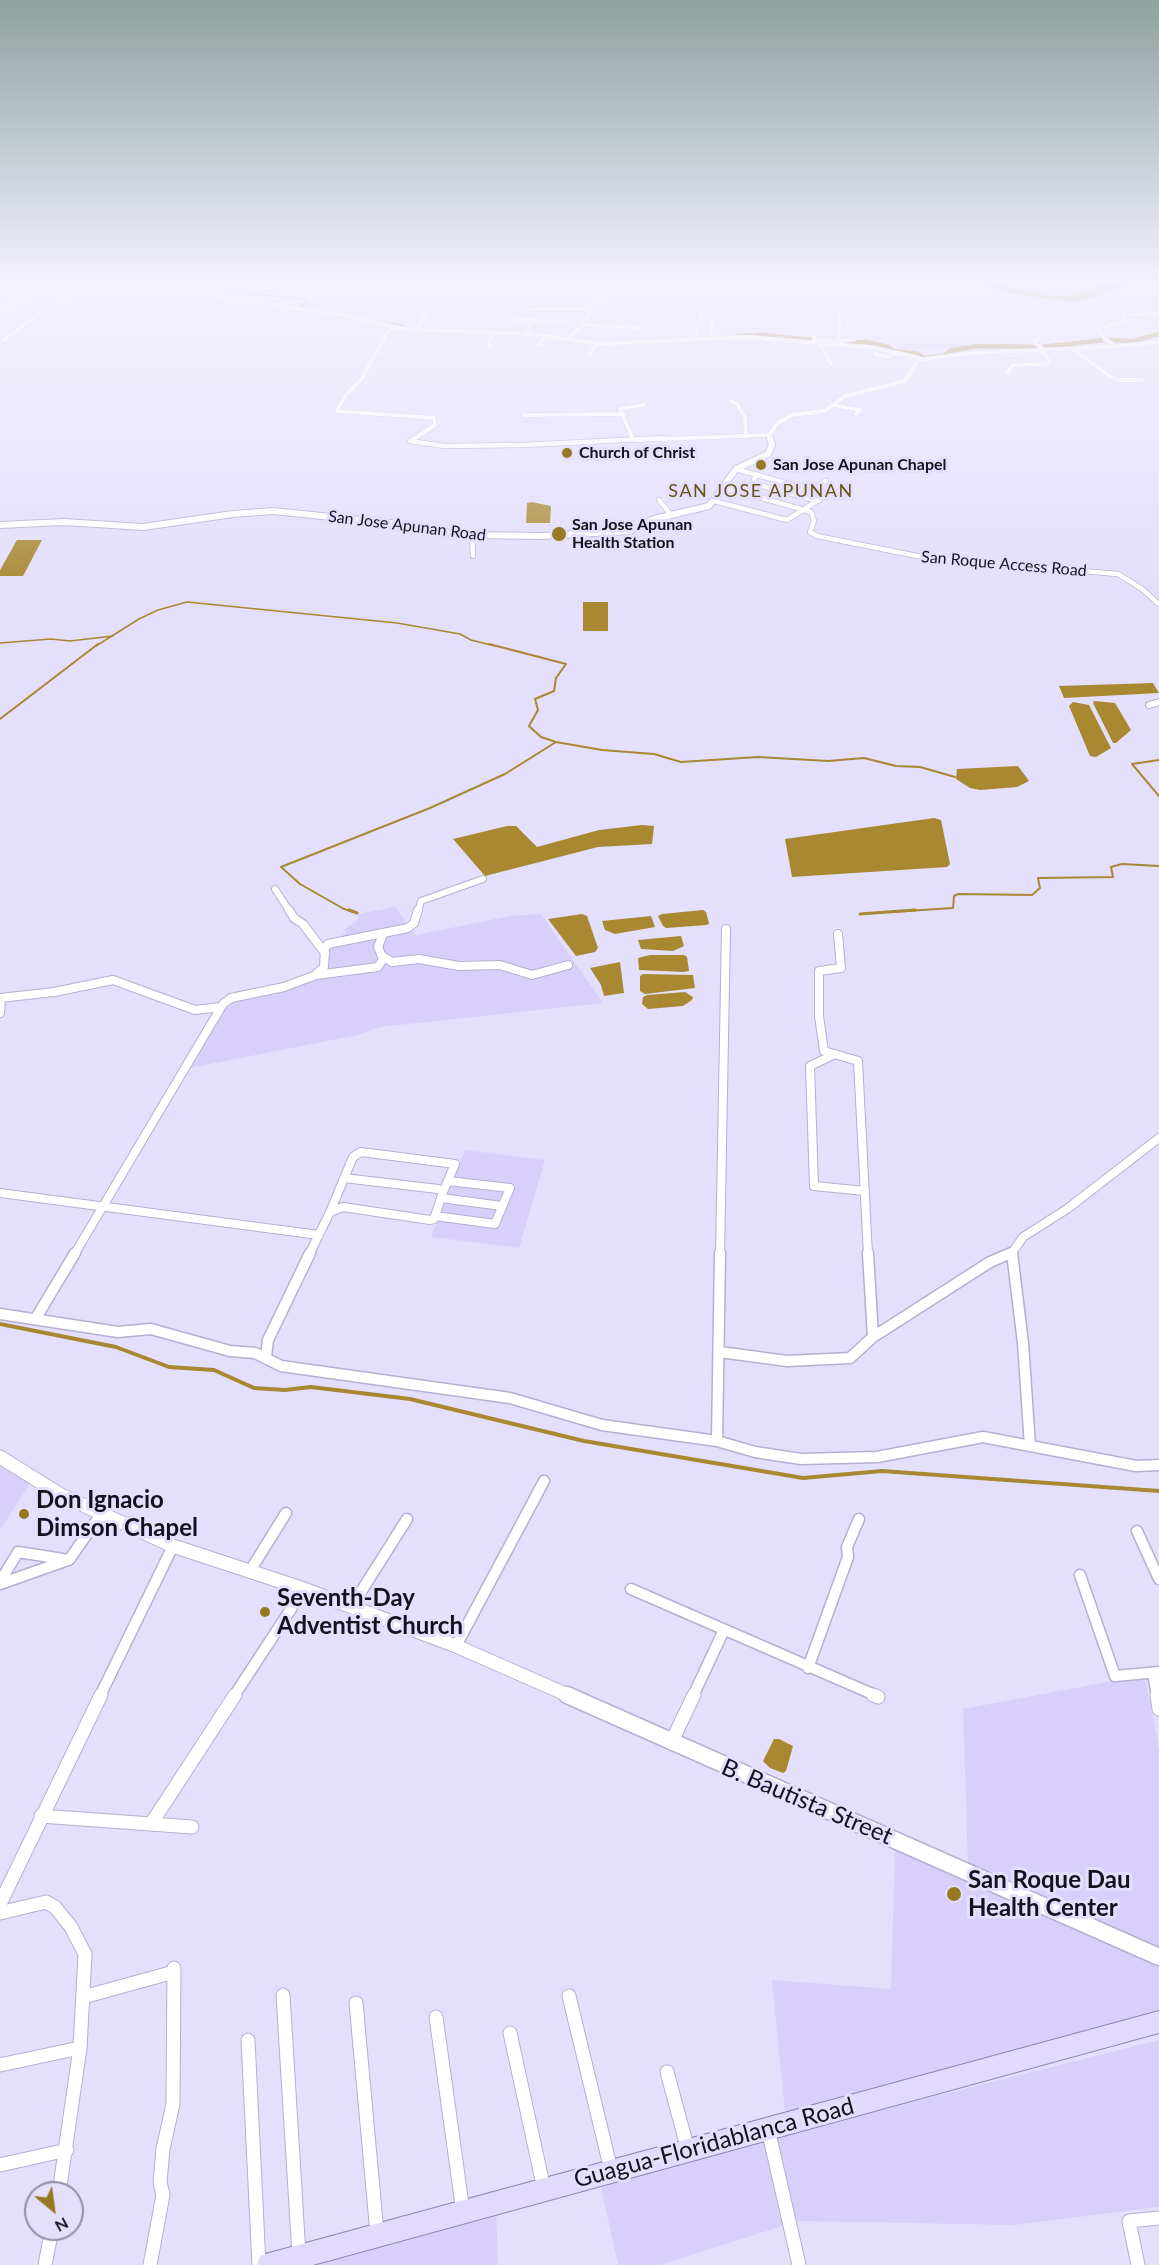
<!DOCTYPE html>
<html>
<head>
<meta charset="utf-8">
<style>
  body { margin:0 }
  #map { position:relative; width:1159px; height:2265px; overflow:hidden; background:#e4dffc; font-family:Lato,sans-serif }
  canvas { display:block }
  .north { position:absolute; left:24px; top:2181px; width:60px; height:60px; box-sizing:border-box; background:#e4dffc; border:2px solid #918da3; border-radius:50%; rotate:151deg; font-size:16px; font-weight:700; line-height:24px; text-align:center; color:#14121e }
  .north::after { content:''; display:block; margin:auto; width:21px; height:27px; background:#977922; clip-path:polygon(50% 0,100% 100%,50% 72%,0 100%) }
</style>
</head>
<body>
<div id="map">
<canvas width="1159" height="2265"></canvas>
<div class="north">N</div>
</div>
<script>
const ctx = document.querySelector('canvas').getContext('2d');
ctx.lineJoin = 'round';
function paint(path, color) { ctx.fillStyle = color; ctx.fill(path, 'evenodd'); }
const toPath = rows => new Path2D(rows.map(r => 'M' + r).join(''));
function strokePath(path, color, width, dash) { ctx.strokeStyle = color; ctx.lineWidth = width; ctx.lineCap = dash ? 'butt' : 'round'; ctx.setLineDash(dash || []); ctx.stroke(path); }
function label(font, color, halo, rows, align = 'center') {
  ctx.font = font + ' Lato,sans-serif'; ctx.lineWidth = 6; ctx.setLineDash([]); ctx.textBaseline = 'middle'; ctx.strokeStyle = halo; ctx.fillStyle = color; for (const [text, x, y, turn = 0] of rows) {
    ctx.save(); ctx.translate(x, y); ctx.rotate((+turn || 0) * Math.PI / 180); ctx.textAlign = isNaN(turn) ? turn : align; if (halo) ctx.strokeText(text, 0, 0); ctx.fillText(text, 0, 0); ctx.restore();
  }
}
const built = toPath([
  [895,343,961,344,962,348,922,349,923,353,913,353,897,350],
  [395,907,416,935,510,916,541,914,603,1003,380,1027,358,1035,189,1068,226,1002,317,976,330,945,346,933,344,930,358,920,358,914],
  [465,1150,545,1160,519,1248,431,1237],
  [0,1464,31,1482,0,1530],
  [1134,1677,1146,1682,1159,1748,1159,1950,968,1864,963,1709],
  [895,1847,1159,1961,1159,2011,785,2112,772,1980,891,1989],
  [1159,2040,1159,2207,1015,2225,798,2221,660,2265,618,2265,601,2187,833,2122],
  [496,2213,498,2265,294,2265]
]);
const water = toPath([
  [937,279,976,279,1053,296,1070,295,1108,283,1132,281,1159,283,1159,286,1139,284,1123,287,1093,298,1069,302,1014,294,969,282],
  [532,502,551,506,550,523,526,523,527,503],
  [17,540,42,540,23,576,0,576,0,570],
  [583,602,608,602,608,631,583,631],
  [1153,683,1159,693,1064,698,1059,686],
  [1094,701,1115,703,1131,730,1116,743,1113,743,1093,703],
  [1073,702,1089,705,1111,748,1096,757,1090,756,1069,706],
  [1018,766,1029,781,1017,787,980,790,970,788,956,779,957,769],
  [934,818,941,820,950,864,947,867,792,877,785,839],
  [642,825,654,826,652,844,598,847,485,876,453,839,507,826,516,826,537,847,599,830],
  [703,910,706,912,709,923,707,925,666,928,663,926,658,916,662,914],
  [582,914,587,916,598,948,595,952,576,956,548,919],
  [651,916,655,927,615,934,605,930,602,921],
  [681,936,684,946,673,951,641,949,638,940],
  [650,955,684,955,687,957,689,971,684,972,639,970,638,958],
  [620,962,624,993,604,996,601,985,590,968],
  [643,974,693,975,695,988,645,994,640,991,640,976],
  [685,992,693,997,692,1000,683,1006,648,1009,642,1004,643,997,647,995],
  [774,1739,779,1739,793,1746,786,1771,783,1773,770,1768,763,1761]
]);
const streamFar3 = toPath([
  [230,292,307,299,308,302,297,309],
  [386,323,402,325,404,328],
  [0,643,51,639,70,641,113,636],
  [96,646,139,619,158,610,187,602,397,623,460,634,471,640,495,646]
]);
const streamFar2 = toPath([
  [489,644,566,664,556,678,554,691,535,699,538,710,529,726,541,737,556,742],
  [0,719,98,644],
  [1159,760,1132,764,1159,796],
  [354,912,344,909,300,884,281,867,430,808,505,774,556,742,602,750,654,754,681,762,758,757,828,761,864,758,896,766,920,767,955,777],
  [892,912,953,908,954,896,958,894,1032,895,1040,888,1038,878,1113,877,1111,867,1122,864,1159,866]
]);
const streamFar1 = toPath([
  [349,910,357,913],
  [860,914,915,910]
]);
const stream = toPath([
  [0,1324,116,1347,169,1367,214,1370,254,1388,285,1390,311,1387,410,1399,584,1441,803,1478,882,1471,1159,1491]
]);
const canal = toPath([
  [737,336,764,335,840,343,867,342,888,347,894,351,918,354,924,358,944,356,950,351,977,346,1037,347],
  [1108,340,1133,341,1159,334],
  [1041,347,1105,340]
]);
const minorFar5 = toPath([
  [54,286,68,279],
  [152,289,349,279],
  [0,294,118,288],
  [537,297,561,291,606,296],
  [530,309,589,309],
  [0,310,33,295],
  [514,320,533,320],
  [583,325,643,328],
  [394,328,387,333,361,380,346,395,337,411,434,418,435,425,412,440],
  [417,330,426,313],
  [526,334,533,320,561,321],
  [816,335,814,339,842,341],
  [709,339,716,306],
  [1040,339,1032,340,1044,350],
  [4,340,32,319,76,293],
  [695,340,702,314],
  [839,340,840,303],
  [842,341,855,339],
  [819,343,831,364],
  [538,345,546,336],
  [1116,346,1105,339,1098,329,1124,321,1124,317,1130,315,1159,313],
  [490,348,489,341,493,333],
  [1073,349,1115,380,1143,380],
  [875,354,889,357,896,353],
  [589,355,597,344],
  [918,360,971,353,1109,347,1159,342],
  [1008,373,1012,365,1048,364,1049,360,1041,350],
  [731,401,737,404,745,417,746,435],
  [833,405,860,410,856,414],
  [524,415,624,414],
  [633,439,620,409,644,405],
  [634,440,769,435]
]);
const minorFar4 = toPath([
  [415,438,410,441,444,446,524,445,664,438],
  [736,469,810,490],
  [757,475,754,479,755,484,818,501],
  [722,491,741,492,811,512,814,521,810,532,817,536,927,558,1118,574,1142,589,1159,604],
  [807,492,826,481],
  [659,500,671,515],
  [714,501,787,520,825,496],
  [472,535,473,556]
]);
const minorFar3 = toPath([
  [1149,705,1159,702],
  [275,889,290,912],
  [418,912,421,901,483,879]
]);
const minorFar2 = toPath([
  [289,910,294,918,303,924,325,953],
  [838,934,841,968,819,971,819,1016,824,1051,858,1061,868,1255],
  [382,956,392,962,419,959,459,966,500,965,532,975,568,965],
  [316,974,324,967,325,948,328,944,408,928,414,923,418,910],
  [0,998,54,992,113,980,195,1010,221,1007],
  [0,1013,1,998],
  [835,1054,810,1066,814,1186,865,1191],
  [0,1193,319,1235],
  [441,1198,502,1206],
  [330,1212,353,1157,361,1152,455,1164,443,1192],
  [435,1216,495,1224,510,1188,448,1181],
  [74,1255,223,1004,231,998,284,987,316,975,378,967,383,959,378,947,383,934],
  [309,1255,330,1212,343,1207,430,1220,434,1219,443,1192,438,1189,344,1178],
  [720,1255,726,929],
  [1008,1255,1012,1253,1023,1237,1067,1209,1159,1138]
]);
const minorFar1 = toPath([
  [868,1253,873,1337],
  [1012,1253,1023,1343,1030,1446],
  [0,1314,118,1332,151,1329,230,1351,255,1353,281,1366,510,1398,602,1425,717,1441,755,1452,801,1459,877,1457,983,1437,1136,1466,1159,1465],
  [36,1318,75,1253],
  [720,1352,787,1361,850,1358,873,1337,990,1262,1011,1253],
  [266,1357,268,1340,310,1253],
  [717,1441,720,1253],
  [1137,1531,1159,1579],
  [250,1571,286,1513],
  [1080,1575,1115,1676,1159,1672],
  [0,1582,18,1552,69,1560,101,1514],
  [0,1584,65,1561],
  [631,1589,877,1696],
  [352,1606,407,1519],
  [456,1646,544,1481],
  [808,1668,848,1557,847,1547,859,1519],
  [1153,1673,1157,1696],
  [100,1696,173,1546],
  [234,1696,304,1589],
  [693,1696,724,1630]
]);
const minor = toPath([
  [873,1695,878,1697],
  [1157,1695,1159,1709],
  [671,1743,694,1695],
  [41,1816,192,1827],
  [151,1824,235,1695],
  [0,1904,101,1695],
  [0,1913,46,1902,55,1907,71,1927,85,1954,80,2048,59,2193],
  [283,1995,299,2255],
  [569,1996,611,2170],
  [83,1997,174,1972],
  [356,2003,377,2233],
  [436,2017,463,2212],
  [510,2033,544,2189],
  [248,2040,259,2265],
  [0,2065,80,2048],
  [667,2072,688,2150],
  [768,2129,799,2265],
  [0,2165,67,2150],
  [45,2265,52,2229],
  [150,2265,163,2195,160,2182,163,2149,173,2104,174,1968],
  [1138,2265,1129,2221,1159,2218]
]);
const tertiaryFar3 = toPath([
  [0,283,181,292,348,316,403,329,531,334,600,344,746,337,874,348,919,358,905,381,845,396,825,411,792,415,778,423,769,435,770,440],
  [567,339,583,325,592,306,629,279]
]);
const tertiaryFar2 = toPath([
  [0,525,64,522,143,527,233,514,273,511,400,524,437,532,472,535,542,536,630,531,654,519,709,506,736,469,768,454,772,445,770,438]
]);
const tertiaryFar1 = toPath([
  [0,1457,61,1495,173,1546,304,1589,456,1646,570,1696]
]);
const tertiary = toPath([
  [567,1695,1159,1957]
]);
const primary = toPath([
  [1159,2011,1159,2033,313,2265,257,2265,260,2256,269,2253,1159,2011]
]);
const markers = [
  [567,453,6,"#977922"],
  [761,465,6,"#977922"],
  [559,534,8,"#977922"],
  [24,1514,6,"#977922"],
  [265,1612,6,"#977922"],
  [954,1894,8,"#977922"]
];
const farPoinames = [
  ["Church of Christ",579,453],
  ["San Jose Apunan Chapel",773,465],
  ["San Jose Apunan",572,525],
  ["Health Station",572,543]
];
const farStreetnames = [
  ["San Jose Apunan Road",407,526,7],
  ["San Roque Access Road",1004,564,5]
];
const farQuarternames = [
  ["SAN JOSE APUNAN",761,491]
];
const nearPoinames = [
  ["Don Ignacio",36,1500],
  ["Dimson Chapel",36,1528],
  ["Seventh-Day",277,1598],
  ["Adventist Church",277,1626],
  ["San Roque Dau",968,1880],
  ["Health Center",968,1908]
];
const nearStreetnames = [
  ["B. Bautista Street",807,1802,23],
  ["Guagua-Floridablanca Road",714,2143,-15]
];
paint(built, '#d8d0fb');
paint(water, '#a88831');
strokePath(streamFar3, '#a88831', 1.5);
strokePath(streamFar2, '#a88831', 2);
strokePath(streamFar1, '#a88831', 3);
strokePath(stream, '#a88831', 4);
strokePath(canal, '#a88831', 4.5);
strokePath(minorFar5, '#b5afd2', 4.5);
strokePath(minorFar4, '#b5afd2', 6);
strokePath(minorFar3, '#b5afd2', 8);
strokePath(minorFar2, '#b5afd2', 10);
strokePath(minorFar1, '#b5afd2', 13);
strokePath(minor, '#b5afd2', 15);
strokePath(tertiaryFar3, '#b5afd2', 5);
strokePath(tertiaryFar2, '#b5afd2', 8);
strokePath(tertiaryFar1, '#b5afd2', 15);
strokePath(tertiary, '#b5afd2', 19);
strokePath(primary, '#8c84ae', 2);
strokePath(minorFar5, '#fff', 4);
strokePath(minorFar4, '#fff', 4.5);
strokePath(minorFar3, '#fff', 6);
strokePath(minorFar2, '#fff', 8);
strokePath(minorFar1, '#fff', 10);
strokePath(minor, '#fff', 13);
strokePath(tertiaryFar3, '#fff', 4.5);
strokePath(tertiaryFar2, '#fff', 6);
strokePath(tertiaryFar1, '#fff', 13);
strokePath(tertiary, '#fff', 16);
paint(primary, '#e1dafd');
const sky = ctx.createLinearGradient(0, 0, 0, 596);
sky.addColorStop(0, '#8ea29f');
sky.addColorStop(0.47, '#f3f1fe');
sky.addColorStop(1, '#f3f1fe00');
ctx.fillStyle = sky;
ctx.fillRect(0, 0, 1159, 596);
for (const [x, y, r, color] of markers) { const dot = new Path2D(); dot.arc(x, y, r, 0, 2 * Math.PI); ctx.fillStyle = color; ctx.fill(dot); strokePath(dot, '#e4dffc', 2); }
label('bold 16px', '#14121e', '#e4dffc', farPoinames, 'left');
label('16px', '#14121e', '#e4dffc', farStreetnames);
ctx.letterSpacing = '1.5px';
label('18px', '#665116', '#e4dffc', farQuarternames);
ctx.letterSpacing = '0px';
label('bold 24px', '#14121e', '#e4dffc', nearPoinames, 'left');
label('24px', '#14121e', '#e4dffc', nearStreetnames);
</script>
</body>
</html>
